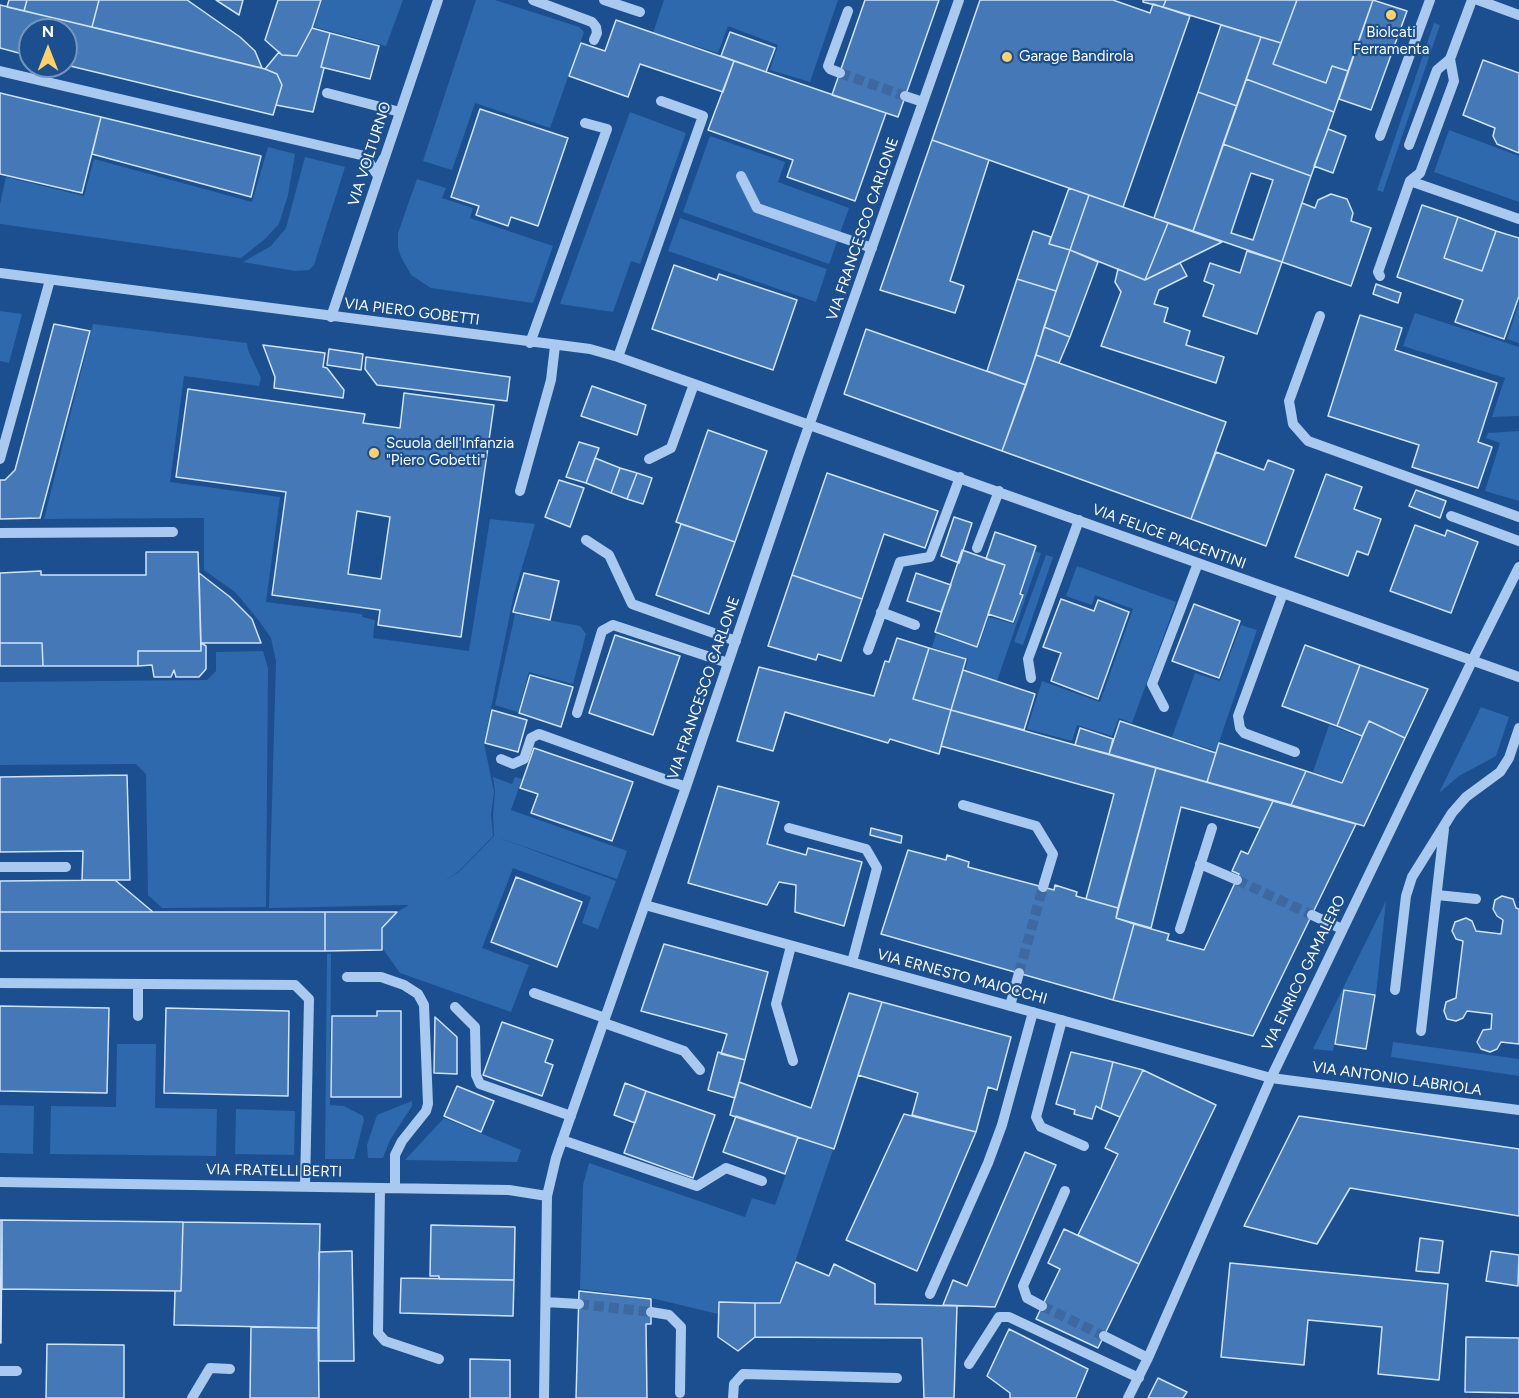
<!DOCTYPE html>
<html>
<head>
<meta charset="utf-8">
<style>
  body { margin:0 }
  #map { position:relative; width:1519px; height:1398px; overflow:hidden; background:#1b4f8f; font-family:Figtree,sans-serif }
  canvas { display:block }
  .north { position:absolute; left:18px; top:18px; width:60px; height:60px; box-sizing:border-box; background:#1b4f8f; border:2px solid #7695bc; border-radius:50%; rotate:0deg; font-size:16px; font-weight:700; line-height:24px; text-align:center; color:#fff }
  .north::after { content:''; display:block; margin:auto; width:21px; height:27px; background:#ffd166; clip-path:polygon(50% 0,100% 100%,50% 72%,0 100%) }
</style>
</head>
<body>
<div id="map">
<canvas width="1519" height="1398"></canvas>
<div class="north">N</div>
</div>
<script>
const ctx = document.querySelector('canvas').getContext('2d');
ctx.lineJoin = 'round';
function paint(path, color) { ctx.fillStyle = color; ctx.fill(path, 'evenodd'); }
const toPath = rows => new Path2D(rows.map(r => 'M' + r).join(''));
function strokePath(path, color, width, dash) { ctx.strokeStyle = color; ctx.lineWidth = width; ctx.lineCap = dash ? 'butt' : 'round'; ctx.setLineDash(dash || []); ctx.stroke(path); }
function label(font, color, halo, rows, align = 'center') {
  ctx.font = font + ' Figtree,sans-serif'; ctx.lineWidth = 4.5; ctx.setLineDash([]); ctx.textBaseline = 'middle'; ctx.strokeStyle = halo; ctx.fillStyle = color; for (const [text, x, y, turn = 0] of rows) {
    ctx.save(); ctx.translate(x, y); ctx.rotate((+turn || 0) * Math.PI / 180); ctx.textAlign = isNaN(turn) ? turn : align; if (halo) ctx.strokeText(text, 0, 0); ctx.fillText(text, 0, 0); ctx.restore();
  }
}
const green = toPath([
  [322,0,403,0,386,46,314,27],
  [476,0,495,0,579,27,584,32,550,128,475,103,452,170,423,161],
  [664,0,838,0,810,82,770,70,778,45,728,26,718,53,653,33],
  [1434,23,1440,25,1383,192,1377,190],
  [630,112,686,133,640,264,631,261,613,312,560,304],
  [1449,130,1519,156,1519,202,1434,172],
  [710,136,785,162,778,182,849,208,829,264,683,212],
  [268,147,295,154,288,195,279,224,265,239,241,258,0,224,0,204,6,177,84,196,94,159,252,202],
  [305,157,345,167,314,265,309,270,295,271,243,262,271,246,286,228],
  [417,179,446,188,442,198,473,208,470,218,553,246,533,303,431,288,411,275,401,257,398,248,398,233],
  [680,218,827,269,816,302,668,251],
  [1519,303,1519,343,1507,339],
  [0,311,22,314,9,363,0,361],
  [1415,313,1519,347,1519,416,1492,417,1505,378,1403,346],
  [93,324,247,343,248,350,261,378,259,386,184,376,170,482,280,497,266,602,362,614,362,617,375,620,373,638,469,651,490,519,535,524,514,594,484,743,494,792,491,815,493,836,458,872,443,882,459,872,494,836,493,815,495,792,493,777,512,784,515,777,522,779,511,810,627,851,617,879,497,837,616,881,598,929,582,923,591,897,513,868,482,948,529,965,511,1012,400,973,383,949,383,928,397,912,409,905,269,908,276,661,271,638,260,622,235,592,204,570,204,518,44,519],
  [1519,431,1519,501,1485,491,1500,443,1486,438,1488,433],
  [1035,551,1041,553,997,681,965,670,968,659,932,647,936,634,978,648,989,617,1014,624,1024,594,1022,592],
  [1046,555,1053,557,1023,645,1014,642],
  [1077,566,1176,602,1132,723,1119,718,1112,736,1077,725,1072,741,1027,729,1042,681,1100,702,1133,609,1095,595,1092,605,1066,596],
  [515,614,580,626,586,634,573,684,529,672,518,712,495,705],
  [1241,625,1257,630,1216,751,1172,737,1195,673,1220,681],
  [263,651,268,668,266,907,162,908,148,895,146,774,136,764,0,765,0,682,207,680,216,671,216,652],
  [1481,707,1509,717,1496,756,1459,776,1439,793],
  [1329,725,1361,737,1341,782,1313,772],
  [1386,901,1376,994,1344,989,1333,1051,1313,1049],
  [327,954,331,954,330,1105,344,1106,363,1116,364,1120,354,1159,325,1159],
  [1393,1042,1519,1059,1519,1076,1391,1057],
  [117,1044,156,1044,155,1108,217,1109,216,1156,50,1154,51,1106,116,1107],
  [412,1101,412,1106,390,1140,383,1158,368,1158,367,1145,377,1115],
  [0,1105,34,1106,33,1154,0,1153],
  [236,1109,295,1111,294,1155,235,1154],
  [444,1118,521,1150,517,1162,405,1160],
  [799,1138,833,1150,795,1262,779,1302,719,1302,718,1314,651,1298,580,1289,583,1185,589,1163,745,1217,752,1198,775,1205]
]);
const building = toPath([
  [9,0,27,0,24,11,7,7,9,0],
  [27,0,99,0,92,27,24,11,27,0],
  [99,0,187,0,240,37,255,51,262,68,92,27,99,0],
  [216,0,243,0,239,15,216,0],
  [278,0,321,0,312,28,297,56,282,55,265,40,278,0],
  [865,0,939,0,898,117,832,95,865,0],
  [980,0,1113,0,1150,13,1153,4,1190,16,1123,207,932,140,980,0],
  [1143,0,1166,0,1163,7,1143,2,1143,0],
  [1166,0,1297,0,1281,43,1163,7,1166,0],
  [1297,0,1373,0,1348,71,1332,66,1326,83,1273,64,1297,0],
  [1373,0,1407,11,1371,110,1339,99,1373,0],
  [0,5,265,69,277,74,282,85,273,115,66,65,66,30,30,30,30,56,0,48,0,5],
  [616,20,734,61,723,92,640,64,628,97,569,76,581,43,605,51,616,20],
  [1221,25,1261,37,1237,106,1198,92,1221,25],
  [312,28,330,33,321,67,324,68,313,112,276,105,282,85,277,74,265,69,279,52,282,55,297,56,312,28],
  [730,32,775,48,766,72,721,56,730,32],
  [330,33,379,46,370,79,321,67,330,33],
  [1261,37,1281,43,1273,64,1326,83,1332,66,1348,71,1334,112,1246,79,1261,37],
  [1483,60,1519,73,1519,153,1497,144,1493,136,1495,128,1463,115,1483,60],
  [734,61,886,113,855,201,787,177,793,160,708,130,734,61],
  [1246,79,1334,112,1311,176,1223,144,1246,79],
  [1198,92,1237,106,1193,231,1154,218,1198,92],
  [0,93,101,117,82,193,0,174,0,93],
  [480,109,568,138,538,226,511,217,508,226,476,215,479,206,451,197,480,109],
  [101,117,261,156,251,197,92,154,101,117],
  [1328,129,1346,136,1333,173,1314,166,1328,129],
  [932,140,989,160,950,281,964,286,955,313,880,290,932,140],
  [1223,144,1311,176,1282,262,1193,231,1223,144],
  [1251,173,1273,180,1253,240,1231,233,1251,173],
  [1069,188,1089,195,1070,250,1049,244,1069,188],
  [1331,194,1347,199,1353,213,1351,221,1371,228,1351,286,1282,262,1302,203,1315,208,1318,200,1331,194],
  [1089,195,1168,223,1145,280,1070,250,1089,195],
  [1422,205,1458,217,1444,258,1482,271,1496,231,1519,238,1519,296,1504,339,1455,322,1463,300,1397,277,1422,205],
  [1458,217,1496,231,1482,271,1444,258,1458,217],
  [1168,223,1222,242,1145,280,1168,223],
  [1033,231,1051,237,1049,244,1070,250,1056,291,1017,279,1033,231],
  [1070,250,1098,262,1070,337,1044,327,1070,250],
  [1247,251,1282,262,1257,334,1203,316,1214,285,1204,281,1210,263,1240,273,1247,251],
  [1180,263,1187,276,1159,290,1154,304,1168,308,1164,322,1190,331,1186,345,1224,357,1216,383,1101,346,1121,292,1115,282,1118,269,1145,280,1180,263],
  [674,265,717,280,719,274,797,300,773,370,652,329,674,265],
  [1017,279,1056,291,1026,385,987,371,1017,279],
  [1376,284,1401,293,1398,303,1373,294,1376,284],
  [1360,315,1402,328,1395,350,1497,383,1478,442,1492,447,1478,488,1412,467,1419,445,1328,416,1360,315],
  [54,324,90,331,40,518,0,519,0,480,5,480,15,470,54,324],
  [1044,327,1070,337,1059,363,1036,355,1044,327],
  [866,329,1026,385,1002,451,844,394,866,329],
  [263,345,325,353,323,367,327,368,344,390,343,398,274,388,275,377,263,345],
  [329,349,363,354,361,370,327,365,329,349],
  [1036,355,1226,422,1191,519,1002,451,1036,355],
  [366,357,510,377,507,401,377,385,365,369,366,357],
  [592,386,646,405,637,435,581,416,592,386],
  [188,389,365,414,363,423,400,428,404,393,494,405,461,637,378,625,380,610,272,595,286,492,176,477,188,389],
  [357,511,390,517,381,579,348,574,357,511],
  [708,430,767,451,735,542,676,522,708,430],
  [579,442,599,448,586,483,566,477,579,442],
  [1216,452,1264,470,1268,460,1294,470,1266,546,1191,519,1216,452],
  [595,458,620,468,611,493,586,483,595,458],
  [620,468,637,473,627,499,611,493,620,468],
  [637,473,652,478,643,504,627,499,637,473],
  [827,473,938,511,925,548,884,534,862,599,792,575,827,473],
  [1326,474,1362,487,1354,509,1381,519,1368,555,1357,551,1348,576,1295,557,1326,474],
  [559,480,584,488,570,527,545,517,559,480],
  [1416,490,1446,501,1440,518,1409,506,1416,490],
  [954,517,972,523,959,563,941,556,954,517],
  [681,524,735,542,709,614,656,595,681,524],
  [1415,525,1445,536,1447,530,1478,542,1451,613,1390,591,1415,525],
  [995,532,1036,546,1020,594,1023,595,1013,622,988,614,1005,565,986,559,995,532],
  [962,550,1005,565,977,647,935,632,962,550],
  [146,552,198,552,201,651,138,651,138,666,43,666,42,643,0,643,0,573,41,571,41,575,146,575,146,552],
  [199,573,230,597,252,619,261,643,201,643,199,573],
  [524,573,559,581,550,620,513,612,524,573],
  [916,573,951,585,941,612,907,601,916,573],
  [792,575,862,599,841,661,818,654,816,660,768,646,792,575],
  [1061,599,1094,611,1098,600,1129,612,1098,699,1051,681,1061,653,1043,647,1061,599],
  [1194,604,1240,621,1219,678,1172,661,1194,604],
  [615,635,680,656,653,735,589,713,615,635],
  [897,638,929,648,913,699,951,710,939,754,890,739,888,743,785,712,773,751,737,741,759,667,874,696,885,661,889,662,897,638],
  [0,643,42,643,43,666,0,666,0,643],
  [201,643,206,646,206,669,199,677,176,677,174,670,171,677,154,677,152,665,138,666,138,651,201,651,201,643],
  [1305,645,1360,665,1337,726,1282,706,1305,645],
  [929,648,966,659,951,710,913,699,929,648],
  [1360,665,1428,689,1405,738,1369,721,1362,736,1337,726,1360,665],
  [963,670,1035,694,1024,730,951,710,963,670],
  [530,675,573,687,561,727,519,713,530,675],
  [492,710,527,720,518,752,485,743,492,710],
  [951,710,1156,768,1118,908,1086,899,1114,794,941,746,951,710],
  [1120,721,1216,753,1207,782,1109,754,1120,721],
  [1369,721,1405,738,1364,826,1291,805,1306,771,1342,783,1369,721],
  [1080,728,1113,739,1109,754,1075,745,1080,728],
  [1219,743,1306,771,1291,805,1207,782,1219,743],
  [534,748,633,782,612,841,531,813,538,794,520,788,534,748],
  [1156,768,1273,801,1260,828,1181,807,1151,928,1116,918,1156,768],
  [127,775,130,880,82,880,83,851,0,852,0,777,127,775],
  [718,786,779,802,767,844,806,855,808,848,862,862,844,926,795,912,796,885,779,882,767,905,688,883,718,786],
  [1273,801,1356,824,1253,1036,1113,1000,1134,924,1169,934,1167,940,1204,950,1239,874,1232,871,1241,851,1248,854,1273,801],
  [871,828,902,836,901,843,870,835,871,828],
  [908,850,946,860,947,855,969,862,968,867,1054,890,1055,885,1077,892,1076,896,1118,908,1116,918,1134,924,1113,1000,881,934,908,850],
  [516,877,582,902,557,967,491,942,516,877],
  [115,880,153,912,0,912,0,881,115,880],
  [1502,896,1513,899,1516,908,1519,909,1519,1044,1501,1042,1497,1049,1490,1052,1481,1049,1477,1042,1483,1030,1491,1029,1492,1014,1467,1011,1463,1018,1456,1021,1447,1019,1444,1011,1446,1002,1456,998,1463,941,1456,939,1452,931,1455,922,1466,918,1472,921,1476,931,1501,934,1503,920,1497,916,1493,909,1495,900,1502,896],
  [0,912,325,912,325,951,0,951,0,912],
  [325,912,397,912,382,928,382,950,325,951,325,912],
  [664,944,768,972,745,1060,721,1054,727,1034,641,1011,664,944],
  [1344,990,1375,995,1366,1049,1335,1044,1344,990],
  [849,993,882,1002,834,1149,730,1115,739,1082,811,1108,849,993],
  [882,1002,1011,1037,997,1090,988,1087,976,1132,912,1115,918,1093,858,1075,882,1002],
  [0,1006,109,1008,107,1093,0,1091,0,1006],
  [166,1008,289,1011,288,1096,164,1093,166,1008],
  [377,1011,401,1011,401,1097,331,1097,332,1016,377,1016,377,1011],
  [435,1017,457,1037,457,1074,434,1073,435,1017],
  [502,1022,553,1040,545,1062,553,1065,542,1096,483,1075,502,1022],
  [718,1052,745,1060,735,1098,708,1090,718,1052],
  [1071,1052,1113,1062,1101,1109,1096,1106,1092,1119,1074,1114,1075,1110,1056,1104,1071,1052],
  [1113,1062,1143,1070,1120,1117,1101,1109,1113,1062],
  [1143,1070,1216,1105,1139,1264,1078,1235,1118,1154,1105,1148,1143,1070],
  [625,1083,646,1091,635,1123,614,1115,625,1083],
  [457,1086,494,1101,481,1132,444,1116,457,1086],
  [646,1091,715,1115,693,1178,624,1153,646,1091],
  [904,1114,976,1132,917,1271,846,1240,904,1114],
  [736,1116,798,1137,785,1174,723,1152,736,1116],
  [1299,1116,1519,1149,1519,1216,1350,1188,1317,1244,1244,1226,1299,1116],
  [1025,1152,1056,1165,995,1307,943,1305,953,1280,967,1286,1025,1152],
  [0,1220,2,1220,1,1343,0,1343,0,1220],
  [2,1220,183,1222,181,1291,2,1289,2,1220],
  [183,1222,320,1224,318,1328,174,1325,175,1291,181,1291,183,1222],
  [431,1225,515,1227,514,1280,439,1279,439,1276,430,1276,431,1225],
  [1064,1229,1139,1264,1098,1348,1036,1319,1060,1269,1048,1263,1064,1229],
  [1420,1238,1443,1241,1439,1273,1416,1271,1420,1238],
  [352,1251,354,1361,319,1361,319,1252,352,1251],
  [1491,1251,1519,1255,1518,1286,1486,1281,1491,1251],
  [796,1262,829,1276,834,1264,875,1284,875,1304,957,1306,954,1398,924,1398,922,1338,755,1337,755,1303,780,1303,796,1262],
  [1230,1263,1448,1284,1439,1380,1378,1374,1382,1327,1308,1320,1304,1365,1221,1357,1230,1263],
  [401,1278,514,1280,513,1316,400,1313,401,1278],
  [579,1291,651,1299,651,1324,646,1324,647,1398,576,1398,579,1291],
  [719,1302,755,1303,755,1337,738,1351,718,1337,719,1302],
  [251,1327,318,1328,319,1398,250,1398,251,1327],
  [1009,1329,1088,1369,1076,1398,1010,1398,1010,1393,987,1376,1009,1329],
  [1466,1337,1519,1338,1519,1393,1465,1392,1466,1337],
  [47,1344,124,1345,124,1398,46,1398,47,1344],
  [470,1359,510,1360,510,1398,470,1398,470,1359],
  [1158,1378,1187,1392,1183,1398,1148,1398,1158,1378]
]);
const minorTunnel = toPath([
  [840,73,905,96],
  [1237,880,1312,915],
  [1019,973,1043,887],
  [579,1304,651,1312],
  [1042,1306,1104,1336]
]);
const minor = toPath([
  [533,0,592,22,596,27,597,33,594,40],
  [604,0,640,12],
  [1478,0,1519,15],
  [0,71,365,156,376,173,384,158],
  [840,73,830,69,828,66,848,11],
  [327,93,400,112],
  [905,96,923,102],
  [1380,136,1430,0],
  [1409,145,1437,70,1450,59,1472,0],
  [741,176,757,208,872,248],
  [1410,181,1519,219],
  [0,273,590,349,618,357,1519,677],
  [1380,276,1378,272,1410,181,1420,173,1454,81,1450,59],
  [1320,316,1289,401,1293,424,1308,441,1519,517],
  [331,317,438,0],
  [530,343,607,129,585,123],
  [618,357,703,116,661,101],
  [0,459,50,280],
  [649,459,671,448,694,384],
  [520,491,551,380,555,346],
  [1451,516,1519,541],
  [0,533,173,532],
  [586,540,609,555,632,604,736,641],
  [977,548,999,491],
  [1283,593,1238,716,1240,728,1244,733,1295,752],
  [881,612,915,625],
  [868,650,900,562,930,557,960,477],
  [1031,678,1028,659,1079,520],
  [1164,707,1152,684,1198,563],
  [577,713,602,631,613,625,728,663],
  [501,759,513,764,524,759,531,738,539,734,686,787],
  [963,805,1036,826,1053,854,1043,887],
  [789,828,866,849,877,868,852,962],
  [1200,864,1237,880],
  [0,867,66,867],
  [1437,895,1476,899],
  [645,905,1271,1078,1519,1110],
  [1312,915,1342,929],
  [1180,929,1212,828],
  [791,946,776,1004,793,1061],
  [347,977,381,977,404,985,418,994,424,1005,428,1104,426,1111,402,1141,395,1155,395,1188],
  [0,983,295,985,309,999,305,1187],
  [138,984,138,1016],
  [1395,990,1406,896,1412,877,1452,813,1466,797,1500,772,1509,758,1519,728],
  [534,993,605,1018],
  [1010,1006,1019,973],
  [455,1007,475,1027,476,1075,480,1084,571,1116],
  [1062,1020,1036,1117,1041,1127,1084,1146],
  [604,1023,684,1051,700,1070],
  [1421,1031,1444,829],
  [562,1140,697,1186,726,1168,762,1181],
  [0,1182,509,1190,547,1196],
  [380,1188,378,1333,385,1341,439,1359],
  [930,1294,988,1163,1002,1125,1033,1012],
  [546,1302,579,1304],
  [1042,1306,1027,1298,1023,1286,1065,1191],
  [651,1312,669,1315,681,1327,680,1393],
  [1104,1336,1148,1358],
  [969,1364,999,1317,1009,1317,1139,1378],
  [0,1371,17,1371],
  [192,1398,210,1368,230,1369],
  [544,1398,547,1196,556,1158,686,787,798,457,959,0],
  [733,1398,734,1384,743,1374,897,1378],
  [1128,1398,1148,1358,1271,1078,1472,661,1519,567]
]);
const markers = [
  [1391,15,6,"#ffd166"],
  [1007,57,6,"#ffd166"],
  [374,453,6,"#ffd166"]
];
const poiNames = [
  ["Biolcati",1391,33,"center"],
  ["Ferramenta",1391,50,"center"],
  ["Garage Bandirola",1019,57],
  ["Scuola dell'Infanzia",386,444],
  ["\"Piero Gobetti\"",386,461]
];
const streetNames = [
  ["VIA VOLTURNO",370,154,-72],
  ["VIA FRANCESCO CARLONE",863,229,-71],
  ["VIA PIERO GOBETTI",412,312,7],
  ["VIA FELICE PIACENTINI",1169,537,20],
  ["VIA FRANCESCO CARLONE",704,688,-71],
  ["VIA ENRICO GAMALERO",1304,973,-64],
  ["VIA ERNESTO MAIOCCHI",962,977,15],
  ["VIA ANTONIO LABRIOLA",1397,1079,8],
  ["VIA FRATELLI BERTI",274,1171,1]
];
paint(green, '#2e69ad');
paint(building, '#4478b7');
strokePath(building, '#cfe3fa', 1.5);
strokePath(minorTunnel, '#3d69a0', 10, [10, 5]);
strokePath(minor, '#a9c9ee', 10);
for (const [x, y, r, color] of markers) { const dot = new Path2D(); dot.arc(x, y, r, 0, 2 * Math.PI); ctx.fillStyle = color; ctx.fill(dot); strokePath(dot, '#1b4f8f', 2); }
label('15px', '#fff', '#1b4f8f', poiNames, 'left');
label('15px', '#fff', '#1b4f8f', streetNames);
</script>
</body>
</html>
